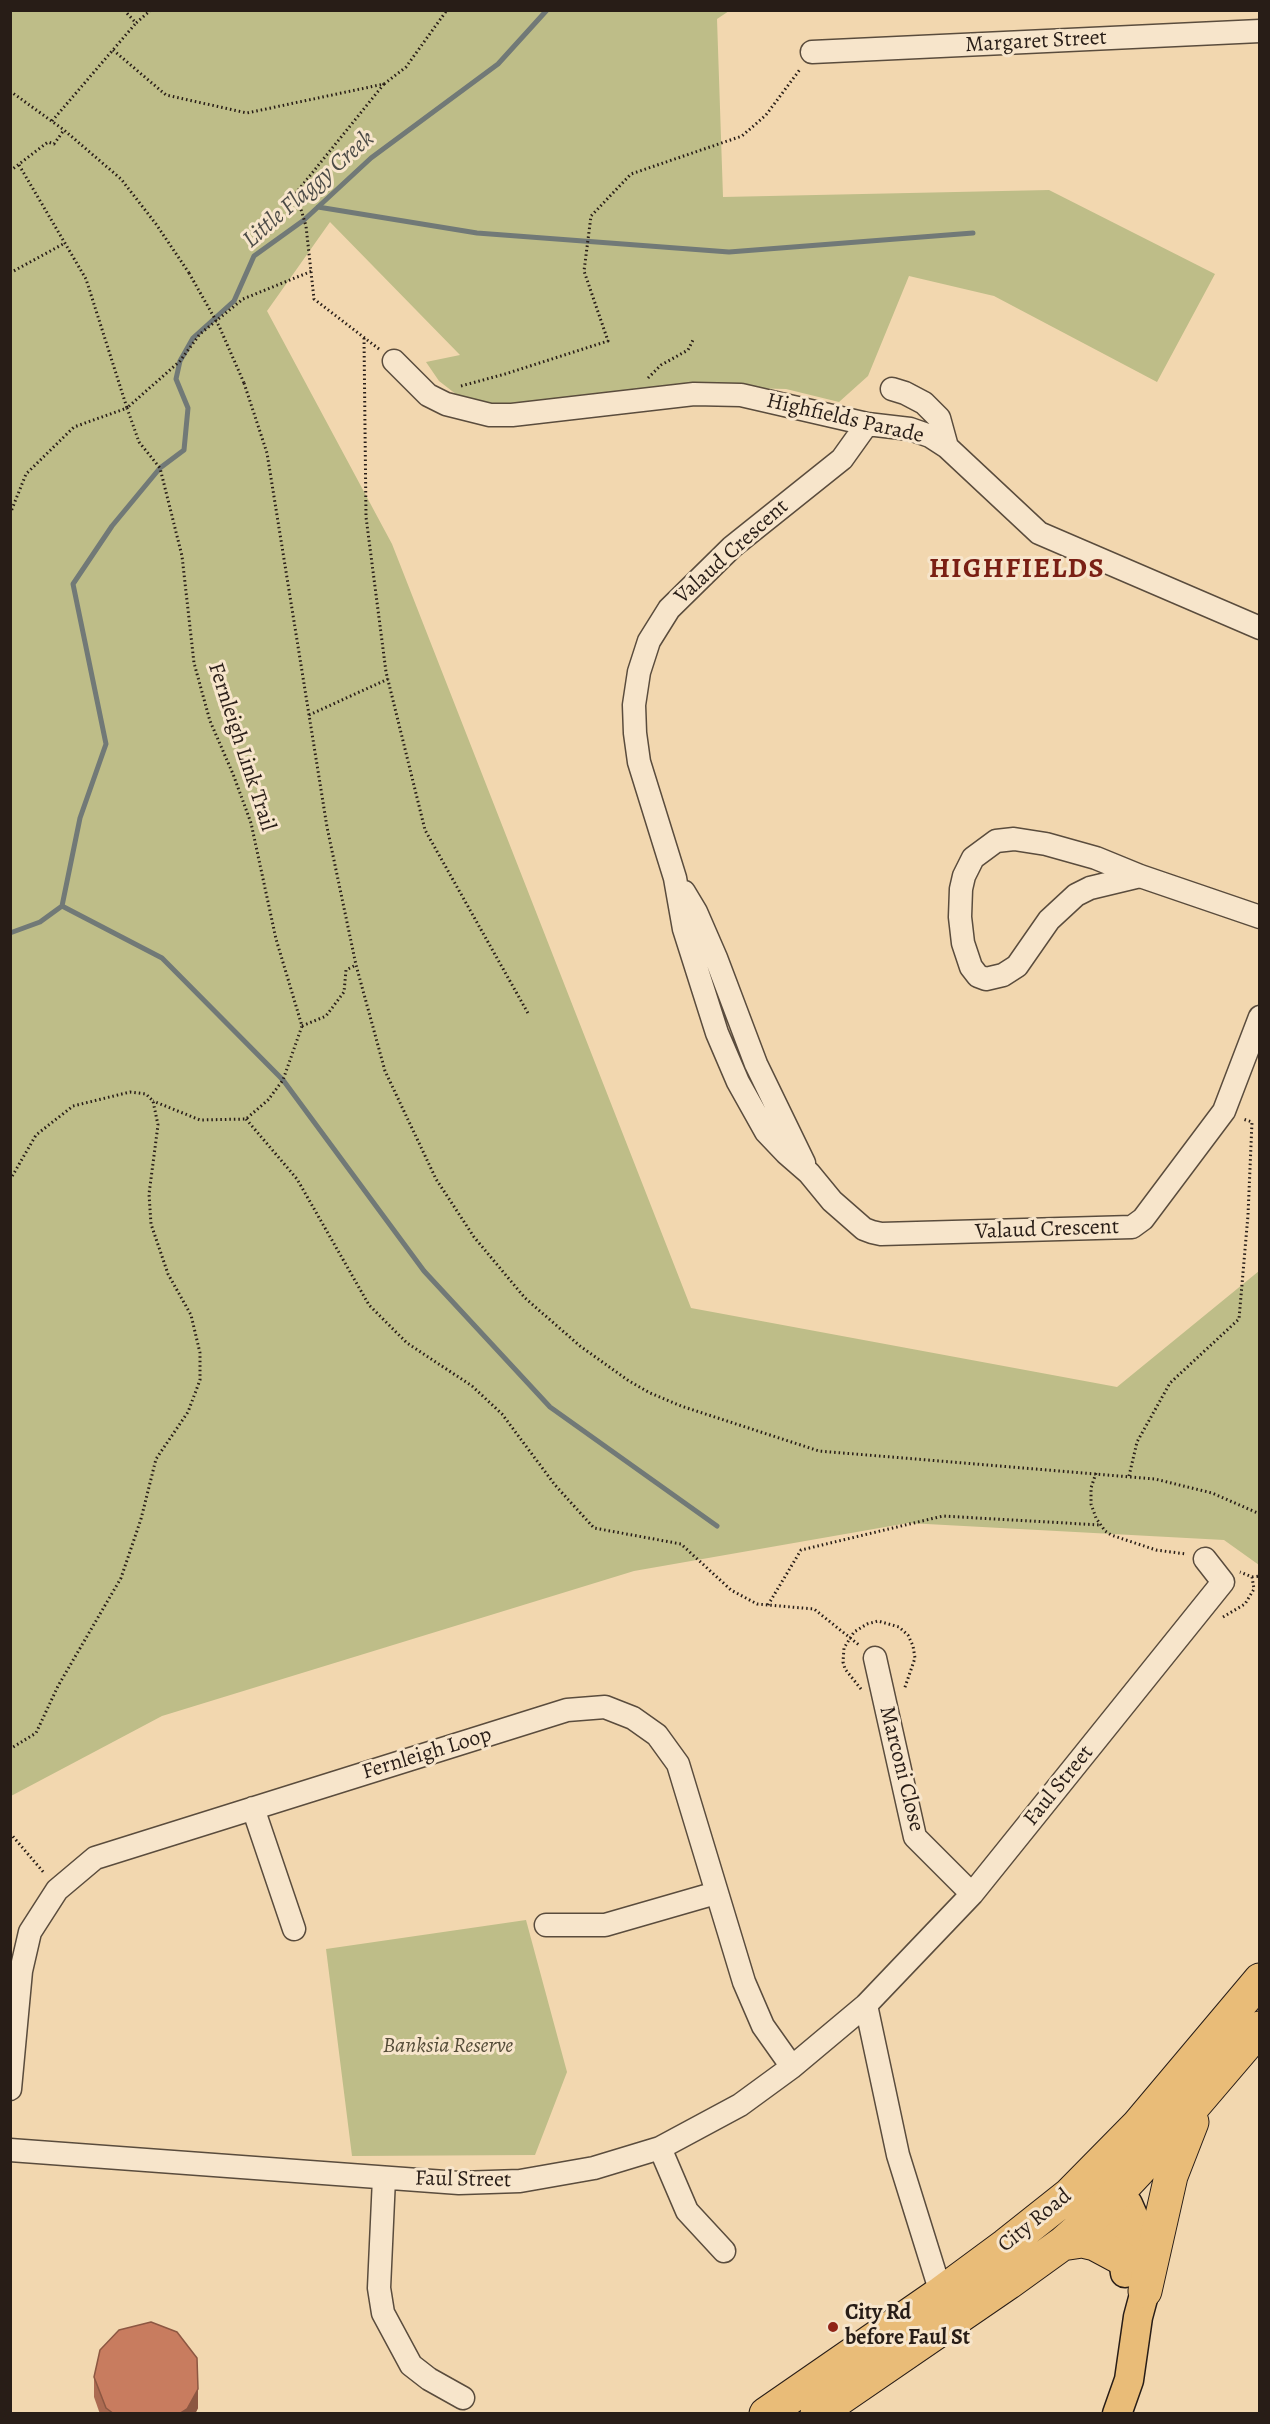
<!DOCTYPE html>
<html>
<head>
<meta charset="utf-8">
<style>
  body { margin:0 }
  #map { position:relative; width:1270px; height:2424px; overflow:hidden; background:#f2d7af; font-family:Alegreya,serif }
  canvas { display:block }
  .frame { position:absolute; inset:0; border:12px solid #281d17; pointer-events:none }
</style>
</head>
<body>
<div id="map">
<canvas width="1270" height="2424"></canvas>
<div class="frame"></div>
</div>
<script>
const ctx = document.querySelector('canvas').getContext('2d');
ctx.lineJoin = 'round';
function paint(path, color) { ctx.fillStyle = color; ctx.fill(path, 'evenodd'); }
const toPath = rows => new Path2D(rows.map(r => 'M' + r).join(''));
function strokePath(path, color, width, dash) { ctx.strokeStyle = color; ctx.lineWidth = width; ctx.lineCap = dash ? 'butt' : 'round'; ctx.setLineDash(dash || []); ctx.stroke(path); }
function label(font, color, halo, rows, align = 'center') {
  ctx.font = font + ' Alegreya,serif'; ctx.lineWidth = 6; ctx.setLineDash([]); ctx.textBaseline = 'middle'; ctx.strokeStyle = halo; ctx.fillStyle = color; for (const [text, x, y, turn = 0] of rows) {
    ctx.save(); ctx.translate(x, y); ctx.rotate((+turn || 0) * Math.PI / 180); ctx.textAlign = isNaN(turn) ? turn : align; if (halo) ctx.strokeText(text, 0, 0); ctx.fillText(text, 0, 0); ctx.restore();
  }
}
const green = toPath([
  [10,11,729,11,717,19,723,197,1049,190,1215,274,1157,382,994,296,909,276,868,376,839,402,786,389,699,387,503,408,461,398,439,381,426,362,460,355,330,222,267,311,392,544,691,1308,1117,1387,1259,1271,1259,1565,1224,1540,908,1523,634,1571,162,1716,11,1796],
  [526,1920,567,2072,535,2155,352,2156,326,1949]
]);
const stream = toPath([
  [318,207,477,233,729,252,973,233],
  [62,906,162,958,283,1080,424,1271,550,1407,717,1526],
  [10,933,40,922,62,906,80,818,106,744,73,584,112,526,160,468,184,450,188,408,176,379,180,361,193,338,234,301,254,256,304,220,371,158,498,64,547,10]
]);
const path = toPath([
  [124,10,136,23,151,10],
  [113,50,166,95,247,113,384,84,296,193,306,226,314,299,379,349],
  [384,84,406,67,447,10],
  [10,91,64,130,121,179,156,224,189,273],
  [52,121,136,23],
  [19,165,86,279,127,408,180,361,200,334,243,299,312,271],
  [10,171,48,142,54,144,64,130],
  [10,273,65,243],
  [364,338,366,517,386,672,425,830,529,1015],
  [648,378,661,365,688,350,694,338],
  [244,383,267,453,327,827,356,965,385,1071,436,1179,474,1237,525,1298,580,1346,629,1381,650,1393,681,1406,819,1451,1155,1479,1212,1493,1260,1514],
  [461,386,505,374,608,341,584,271,591,216,631,174,742,136,766,115,801,68],
  [10,514,26,474,74,427,127,408,139,442,160,468,182,556,194,663,210,721,233,774,251,823,276,939,302,1026,283,1080,268,1100,246,1119,200,1120,153,1101],
  [309,715,388,679],
  [302,1026,326,1016,344,992,346,970,356,965],
  [246,1119,297,1179,369,1305,407,1343,472,1386,502,1414,555,1485,594,1528,681,1544,731,1590,757,1604,814,1609,859,1645],
  [10,1180,36,1135,73,1106,130,1092,146,1094,153,1101,158,1125,149,1194,151,1224,168,1274,191,1315,200,1353,200,1380,188,1412,156,1459,141,1519,121,1578,58,1686,36,1733,10,1749],
  [1096,1473,1091,1488,1091,1504,1096,1518,1105,1531,1111,1535,1156,1550,1186,1554],
  [1129,1476,1137,1442,1170,1383,1239,1319,1248,1215,1252,1122,1243,1119],
  [1252,1577,1260,1576],
  [768,1605,801,1550,943,1516,1100,1525],
  [1223,1617,1245,1604,1254,1589,1252,1577,1240,1572],
  [861,1689,845,1669,843,1662,844,1648,854,1632,867,1624,878,1621,899,1627,908,1635,913,1646,915,1658,904,1690],
  [10,1833,45,1874]
]);
const minor = toPath([
  [812,52,1260,31],
  [394,361,428,395,446,404,490,415,512,415,694,394,741,395,867,424,910,429,930,436,947,447,1039,533,1260,628],
  [892,389,905,393,924,403,939,418,947,447],
  [867,424,842,459,732,547,669,609,649,641,639,672,634,705,635,733,639,762,675,878,684,929,717,1033,738,1082,766,1132,786,1153,809,1173,832,1201,864,1229,872,1232,881,1234,1132,1227,1143,1219,1224,1111,1260,1017],
  [1140,876,1090,888,1076,895,1049,920,1017,966,1003,975,986,979,978,976,971,967,963,943,960,917,961,889,964,876,973,858,996,841,1014,839,1046,844,1096,858,1140,876,1260,917],
  [684,892,696,912,716,958,756,1064,804,1163],
  [875,1658,915,1837,972,1894],
  [253,1808,294,1929],
  [546,1925,605,1925,716,1893],
  [866,2005,898,2155,941,2293],
  [10,2089,21,1971,30,1932,57,1890,95,1858,567,1710,605,1707,633,1718,657,1735,678,1764,744,1982,763,2026,792,2067],
  [660,2148,687,2211,724,2251],
  [10,2150,459,2183,520,2181,594,2168,660,2148,740,2105,792,2067,866,2005,972,1894,1223,1582,1205,1559],
  [384,2178,379,2288,383,2313,411,2365,429,2379,463,2398]
]);
const major = toPath([
  [1102,2178,1128,2204,1140,2231,1144,2247,1145,2291,1138,2317,1129,2380,1117,2414],
  [1090,2190,1105,2206,1123,2259,1125,2273]
]);
const highway = toPath([
  [1062,2244,1082,2241,1095,2244,1123,2259],
  [1145,2291,1171,2176,1192,2122],
  [766,2414,941,2293,1006,2245,1069,2195,1138,2125,1260,1980],
  [817,2414,1008,2283,1062,2244,1105,2206,1138,2171,1260,2028]
]);
const pathBridge = toPath([
  [189,273,219,326,244,383]
]);
const wall = toPath([
  [94,2377,198,2408,195,2414,100,2414,94,2397]
]);
const shadedWall = toPath([
  [198,2389,198,2408,195,2414,179,2414]
]);
const building = toPath([
  [151,2322,177,2332,197,2358,198,2389,187,2409,179,2414,114,2414,106,2408,94,2377,100,2350,119,2330,151,2322]
]);
const markers = [
  [833,2327,6,"#8f2418"]
];
const streetNames = [
  ["Margaret Street",1036,42,-3],
  ["Highfields Parade",845,419,13],
  ["Valaud Crescent",732,552,-42],
  ["Fernleigh Link Trail",241,747,72],
  ["Valaud Crescent",1047,1230,-2],
  ["Fernleigh Loop",427,1754,-17],
  ["Marconi Close",901,1769,76],
  ["Faul Street",1059,1786,-51],
  ["Faul Street",463,2180,1],
  ["City Road",1035,2221,-39]
];
const parkNames = [
  ["Banksia Reserve",448,2047]
];
const poiNames = [
  ["City Rd",845,2314],
  ["before Faul St",845,2339]
];
const waterNames = [
  ["Little Flaggy Creek",309,190,-41]
];
const districtNames = [
  ["HIGHFIELDS",1017,570]
];
paint(green, '#bebd88');
strokePath(stream, '#717977', 5);
strokePath(minor, '#5a4c3d', 25);
strokePath(major, '#281d17', 31);
strokePath(highway, '#281d17', 35);
strokePath(path, '#281d17', 3, [1.5, 3]);
strokePath(minor, '#f7e5cb', 22);
strokePath(major, '#e9bc78', 28);
strokePath(highway, '#e9bc78', 33);
strokePath(pathBridge, '#281d17', 3, [1.5, 3]);
paint(wall, '#ac6b52');
paint(shadedWall, '#8c5742');
paint(building, '#c87c5f');
strokePath(building, '#8c5742', 1.5);
for (const [x, y, r, color] of markers) { const dot = new Path2D(); dot.arc(x, y, r, 0, 2 * Math.PI); ctx.fillStyle = color; ctx.fill(dot); strokePath(dot, '#f7e5cb', 2); }
label('22px', '#281d17', '#f7e5cb', streetNames);
label('italic 22px', '#554d39', '#f7e5cb', parkNames);
label('bold 22px', '#281d17', '#f7e5cb', poiNames, 'left');
label('italic 24px', '#4c4b47', '#f7e5cb', waterNames);
ctx.letterSpacing = '1.5px';
label('bold 28px', '#7a1f14', '#f7e5cb', districtNames);
ctx.letterSpacing = '0px';
</script>
</body>
</html>
